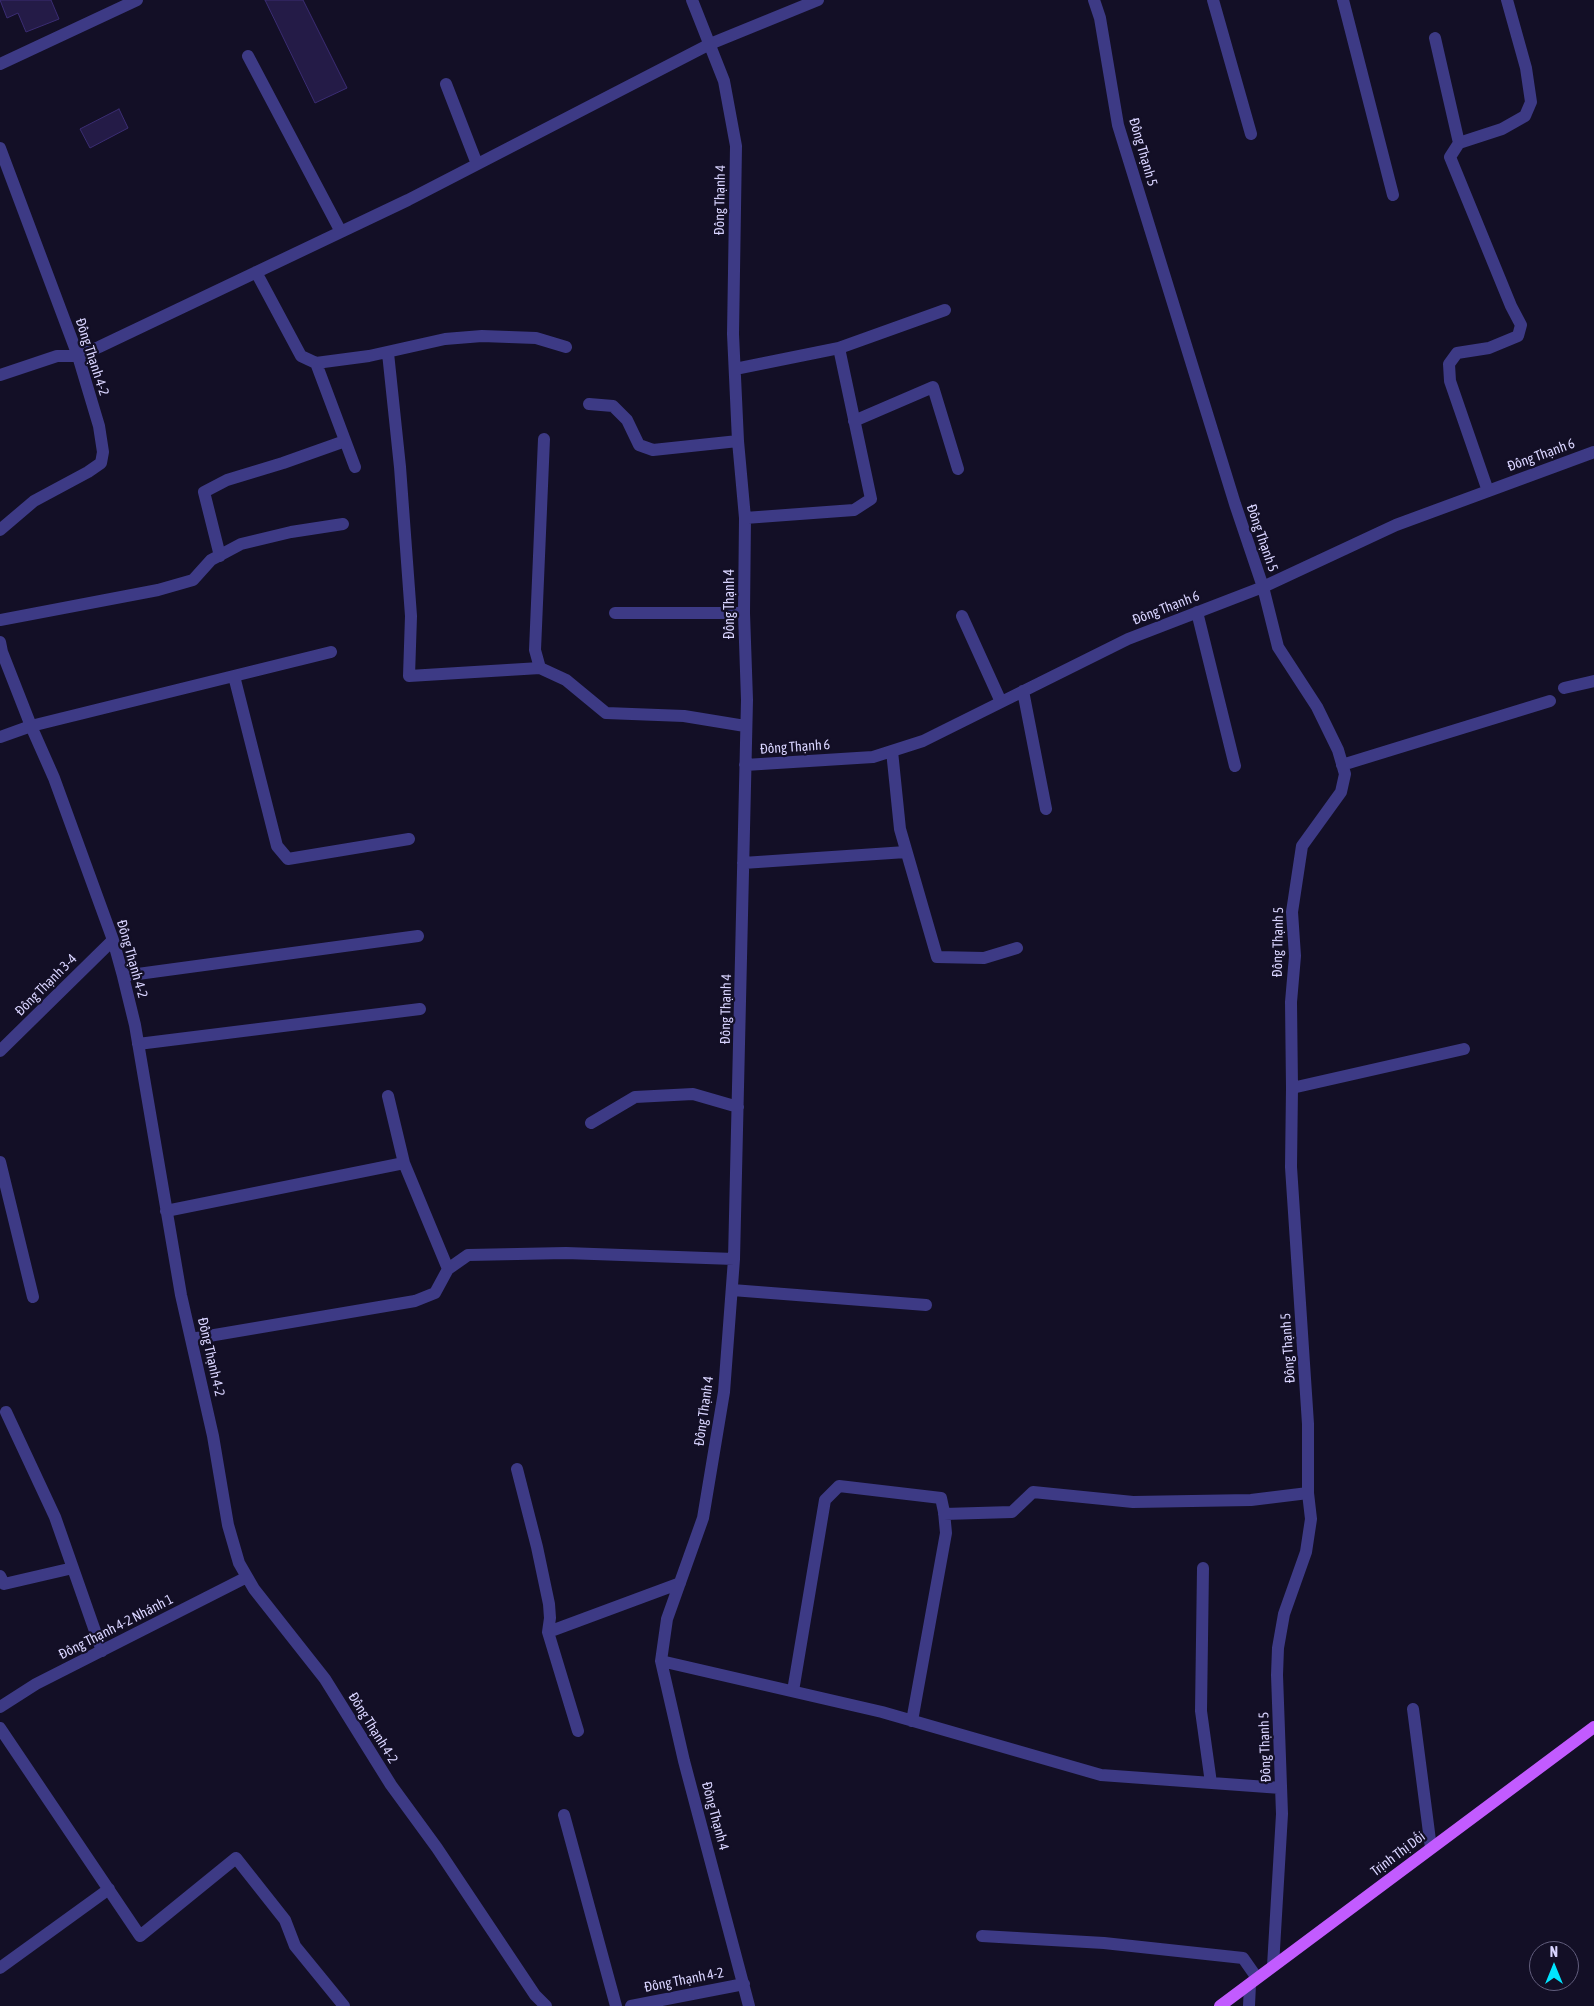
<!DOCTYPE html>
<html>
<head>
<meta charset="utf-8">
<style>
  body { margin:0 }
  #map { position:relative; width:1594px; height:2006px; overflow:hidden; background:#130f26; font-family:"Asap Condensed",sans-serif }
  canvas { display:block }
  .north { position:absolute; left:1529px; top:1941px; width:50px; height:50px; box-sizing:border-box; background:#130f26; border:1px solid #625e7d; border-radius:50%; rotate:0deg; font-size:14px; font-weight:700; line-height:20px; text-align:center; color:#d9d4ff }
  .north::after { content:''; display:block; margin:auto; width:18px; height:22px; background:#00e5ff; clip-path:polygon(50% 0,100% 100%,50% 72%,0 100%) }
</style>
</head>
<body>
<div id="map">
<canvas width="1594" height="2006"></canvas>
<div class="north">N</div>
</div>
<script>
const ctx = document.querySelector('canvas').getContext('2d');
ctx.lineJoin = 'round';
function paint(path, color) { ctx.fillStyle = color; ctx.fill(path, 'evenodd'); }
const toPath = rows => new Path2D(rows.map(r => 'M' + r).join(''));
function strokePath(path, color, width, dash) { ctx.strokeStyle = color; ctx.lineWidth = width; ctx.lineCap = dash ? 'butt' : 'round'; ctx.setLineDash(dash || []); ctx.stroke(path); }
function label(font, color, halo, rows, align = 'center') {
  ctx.font = font + ' "Asap Condensed",sans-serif'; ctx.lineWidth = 4.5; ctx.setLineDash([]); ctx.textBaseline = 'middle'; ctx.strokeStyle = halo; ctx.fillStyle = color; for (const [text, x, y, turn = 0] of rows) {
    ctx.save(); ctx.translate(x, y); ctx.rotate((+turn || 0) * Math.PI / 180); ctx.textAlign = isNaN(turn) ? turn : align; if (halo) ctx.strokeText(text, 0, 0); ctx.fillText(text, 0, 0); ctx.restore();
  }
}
const building = toPath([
  [0,0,51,0,59,19,26,32,18,13,7,18,0,0],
  [265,0,303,0,347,88,315,103,265,0],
  [119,109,128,128,90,148,80,129,119,109]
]);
const minor = toPath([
  [692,0,724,81,736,146,733,334,738,441,745,518,744,613,747,700,734,1259,724,1392,703,1518,667,1619,661,1661,684,1761,749,2006],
  [1094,0,1100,18,1118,125,1235,504,1263,587,1278,647,1317,707,1338,750,1345,774,1341,792,1302,846,1292,912,1295,956,1291,1002,1292,1088,1291,1167,1308,1424,1308,1493,1311,1519,1306,1552,1284,1614,1278,1648,1277,1675,1282,1814,1273,1966],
  [1213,0,1251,134],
  [1343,0,1393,195],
  [1435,38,1459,143],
  [248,56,341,232],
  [0,64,137,0],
  [446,84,477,164],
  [0,148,78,356,99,426,103,452,101,463,88,472,34,501,0,530],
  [256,272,301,356,316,363,369,356,445,339,482,336,536,338,566,347],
  [388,353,400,467,411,616,409,676,540,668],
  [316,363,355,467],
  [735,369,839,348,945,310],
  [0,375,57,356,78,356,99,347,408,200,710,44,818,0],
  [589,404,613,406,627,420,639,445,653,450,738,441],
  [854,421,933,387,958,469],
  [544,439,535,650,540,668,566,680,606,713,684,716,745,726],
  [1488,491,1450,381,1449,364,1457,353,1489,348,1518,336,1521,325,1511,306,1450,157,1459,143,1502,129,1525,116,1531,102,1526,68,1507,0],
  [745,518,854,510,871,499,839,348],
  [220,556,204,492,227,480,283,463,345,441],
  [1197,612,1235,766],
  [615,613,744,613],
  [962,616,1001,702],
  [0,620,158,590,193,580,211,560,241,544,291,532,343,524],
  [0,642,2,652,31,726,54,778,113,940,123,976,135,1025,181,1295,213,1436,228,1525,239,1563,254,1589,325,1679,391,1785,437,1848,535,1995,546,2006],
  [234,676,277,846,288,859,409,839],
  [1564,688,1594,681],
  [1023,691,1046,809],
  [0,737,31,726,331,652],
  [892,751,900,829,937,957,984,958,1017,948],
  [745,765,873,757,923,741,1128,639,1263,587,1396,525,1594,452],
  [1342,765,1550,701],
  [743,863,906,852],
  [123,976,418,936],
  [138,1044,420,1009],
  [0,1051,113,940],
  [1292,1088,1464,1049],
  [388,1096,404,1163,448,1269],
  [591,1123,635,1097,693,1094,738,1107],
  [0,1162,33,1297],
  [166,1211,404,1163],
  [732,1290,926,1305],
  [191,1339,415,1301,435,1293,448,1269,468,1255,566,1253,734,1259],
  [6,1412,55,1517,102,1651],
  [517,1469,537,1547,549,1604,550,1618,548,1632,578,1731],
  [944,1514,1012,1512,1033,1492,1133,1502,1251,1500,1308,1493],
  [1203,1568,1201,1711,1211,1783],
  [0,1576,4,1584,73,1568],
  [548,1632,680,1583],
  [661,1661,882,1712,1101,1775,1281,1788],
  [793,1691,825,1500,839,1486,941,1498,944,1512,946,1533,912,1721],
  [0,1707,36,1684,247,1577],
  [1413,1709,1431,1848],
  [0,1728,140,1936,236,1858,285,1920,295,1946,344,2006],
  [564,1815,616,2006],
  [982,1936,1104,1943,1243,1958,1257,1978],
  [0,1968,109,1889],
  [631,2006,744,1984],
  [1249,2006,1250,1984]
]);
const major = toPath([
  [1220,2006,1594,1727]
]);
const streetNames = [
  ["Đông Thạnh 5",1143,152,74],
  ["Đông Thạnh 4",720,200,-89],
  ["Đông Thạnh 4-2",92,357,72],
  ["Đông Thạnh 6",1541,455,-20],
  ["Đông Thạnh 5",1262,538,71],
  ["Đông Thạnh 4",730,604,-90],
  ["Đông Thạnh 6",1166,608,-21],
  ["Đông Thạnh 6",795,747,-4],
  ["Đông Thạnh 5",1278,942,-89],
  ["Đông Thạnh 4-2",132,959,74],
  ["Đông Thạnh 3-4",46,985,-45],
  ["Đông Thạnh 4",726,1009,-89],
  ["Đông Thạnh 5",1288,1348,-94],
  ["Đông Thạnh 4-2",211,1357,77],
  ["Đông Thạnh 4",704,1411,-82],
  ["Đông Thạnh 4-2 Nhánh 1",116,1627,-27],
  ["Đông Thạnh 4-2",373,1728,58],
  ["Đông Thạnh 5",1265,1747,-92],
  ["Đông Thạnh 4",715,1816,75],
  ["Trịnh Thị Dối",1398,1854,-37],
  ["Đông Thạnh 4-2",684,1980,-11]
];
paint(building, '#241b47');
strokePath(building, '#3b2d73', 1);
strokePath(minor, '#3d3a85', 12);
strokePath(major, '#c25bff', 12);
label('14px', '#d9d4ff', '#130f26', streetNames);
</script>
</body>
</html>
